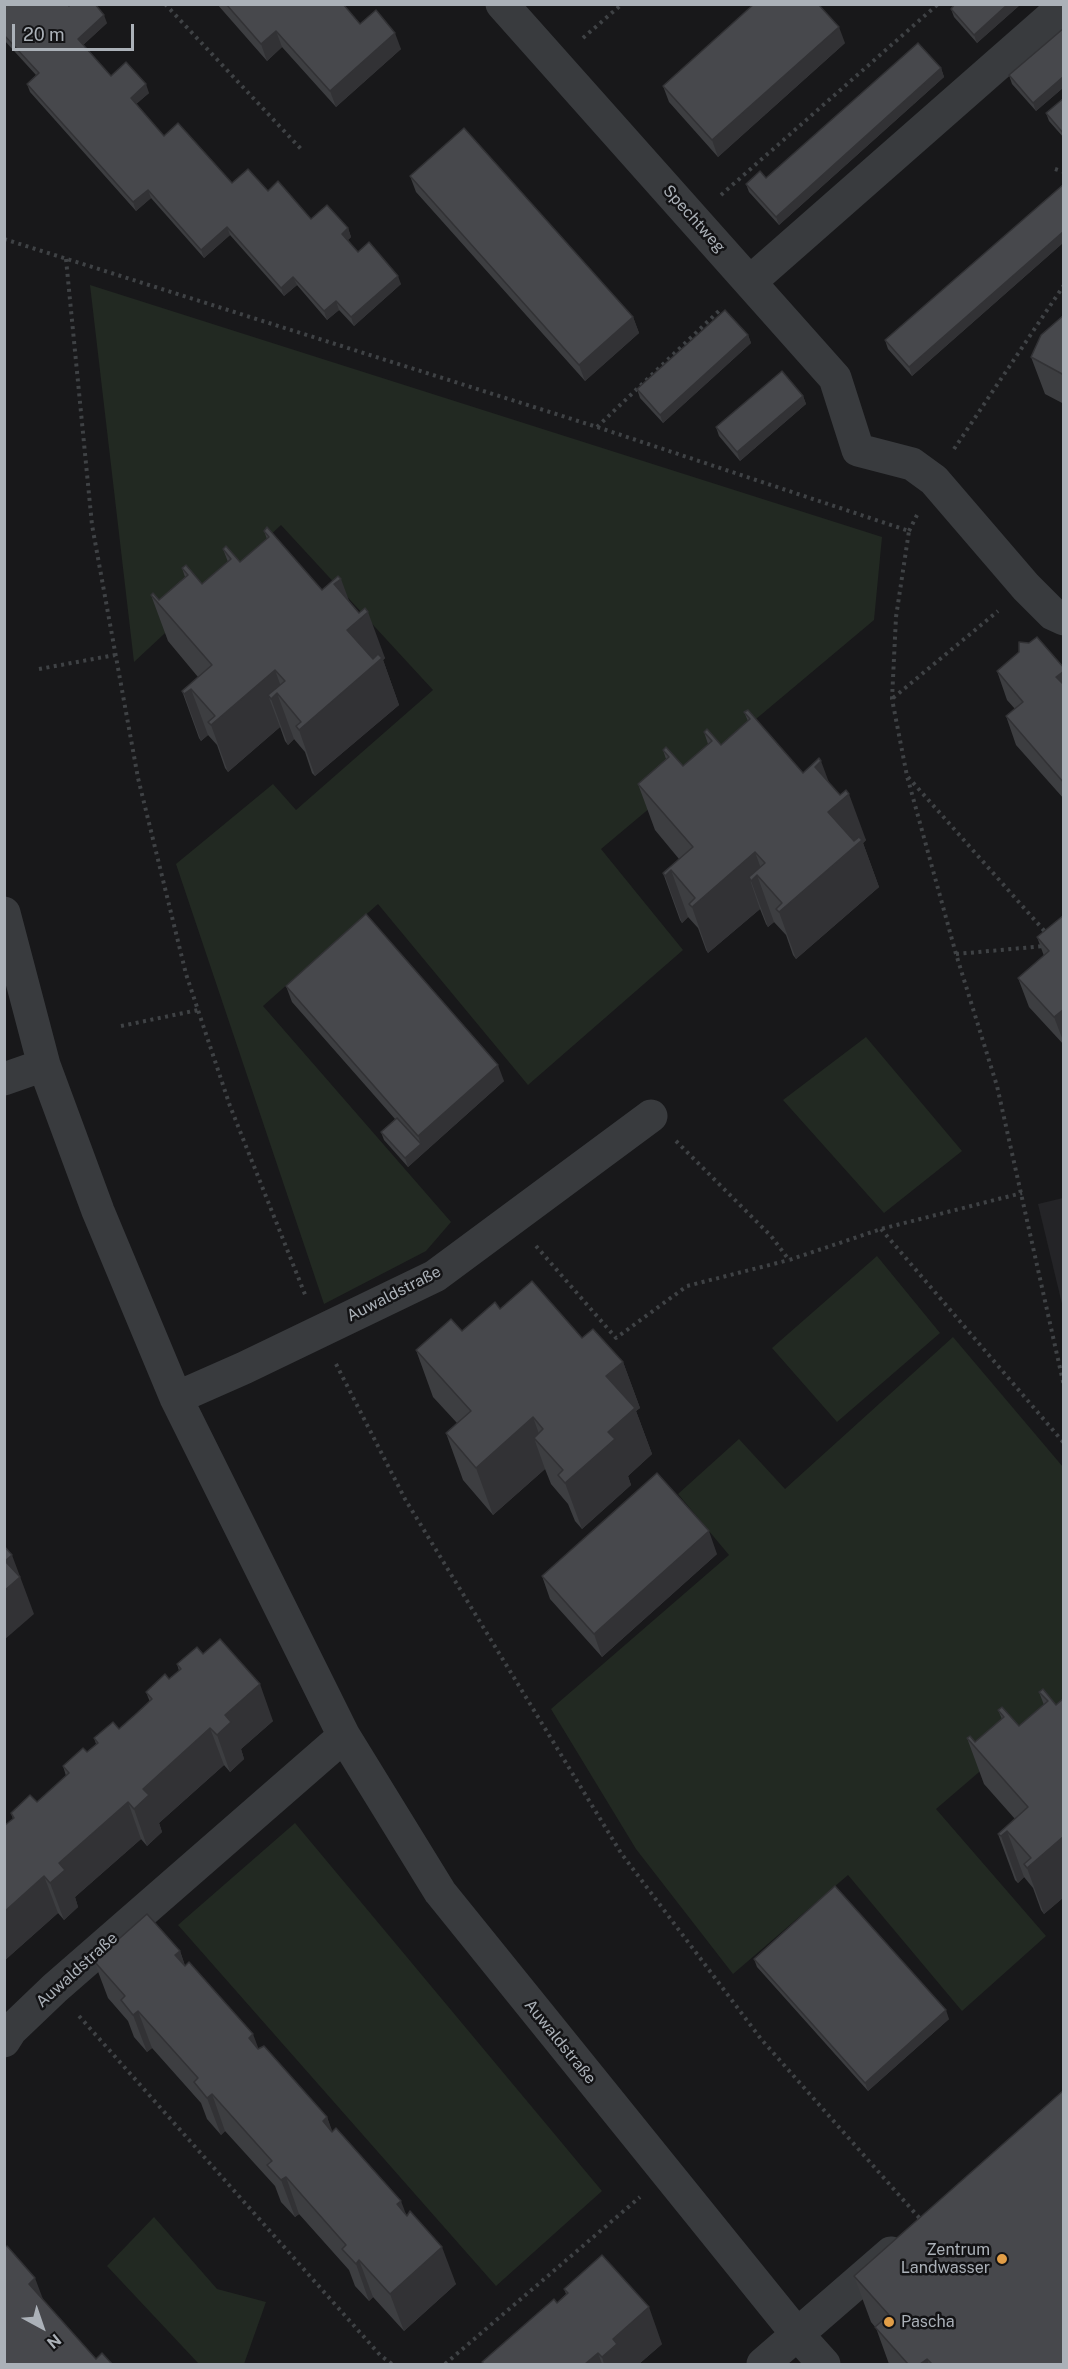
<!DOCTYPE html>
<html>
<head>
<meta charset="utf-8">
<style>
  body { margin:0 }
  #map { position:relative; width:1068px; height:2369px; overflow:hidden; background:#18181a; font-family:"Public Sans",sans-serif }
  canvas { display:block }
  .frame { position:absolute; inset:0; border:6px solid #abb1b8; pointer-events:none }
  .north { position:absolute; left:12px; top:2297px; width:60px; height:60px; -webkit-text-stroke:4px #131315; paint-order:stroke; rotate:140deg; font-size:16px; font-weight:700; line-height:24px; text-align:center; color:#abb1b8 }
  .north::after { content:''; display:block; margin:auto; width:21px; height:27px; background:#abb1b8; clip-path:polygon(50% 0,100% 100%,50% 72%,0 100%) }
  .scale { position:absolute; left:12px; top:24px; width:122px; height:27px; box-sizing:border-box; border:3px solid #abb1b8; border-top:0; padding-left:8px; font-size:18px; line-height:21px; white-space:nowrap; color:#abb1b8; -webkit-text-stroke:4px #131315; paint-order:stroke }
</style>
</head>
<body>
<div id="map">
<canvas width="1068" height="2369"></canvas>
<div class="frame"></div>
<div class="north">N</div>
<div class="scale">20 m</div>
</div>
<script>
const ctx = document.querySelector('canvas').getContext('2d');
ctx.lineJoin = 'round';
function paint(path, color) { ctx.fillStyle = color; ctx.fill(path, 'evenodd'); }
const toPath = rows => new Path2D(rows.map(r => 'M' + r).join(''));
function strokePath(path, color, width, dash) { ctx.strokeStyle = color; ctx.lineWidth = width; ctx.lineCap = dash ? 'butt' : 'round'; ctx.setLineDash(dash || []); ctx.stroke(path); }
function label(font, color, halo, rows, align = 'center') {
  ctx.font = font + ' "Public Sans",sans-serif'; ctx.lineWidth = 5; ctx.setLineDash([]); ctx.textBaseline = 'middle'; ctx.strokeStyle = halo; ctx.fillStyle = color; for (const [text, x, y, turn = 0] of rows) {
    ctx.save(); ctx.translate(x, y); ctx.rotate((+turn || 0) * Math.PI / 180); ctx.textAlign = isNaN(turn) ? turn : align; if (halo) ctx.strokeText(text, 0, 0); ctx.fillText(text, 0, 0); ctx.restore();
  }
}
const built = toPath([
  [1063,1198,1064,1198,1063,1308,1038,1204]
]);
const green = toPath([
  [90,285,882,537,874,620,601,849,683,950,528,1085,378,904,263,1006,451,1222,426,1251,324,1304,176,864,273,784,296,810,433,690,281,525,134,662],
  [866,1037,962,1151,884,1213,783,1100],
  [877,1256,940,1333,837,1422,772,1348],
  [953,1337,1063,1467,1063,1700,936,1809,1046,1936,962,2011,848,1875,733,1974,636,1849,551,1709,729,1555,678,1494,739,1439,785,1489],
  [295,1823,602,2191,496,2286,178,1925],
  [154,2217,217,2289,266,2302,244,2364,198,2363,107,2266]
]);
const path = toPath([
  [165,4,301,149],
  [583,38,622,4],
  [1055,169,1064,172],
  [721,195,938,4],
  [4,239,597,427,909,531,896,617,892,699,907,776,956,954,997,1086,1064,1386],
  [66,259,92,525,138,778,186,974,230,1106,306,1297],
  [597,427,722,308],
  [954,449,1064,285],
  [909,531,917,515],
  [39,669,115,655],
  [893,698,998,611],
  [908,777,1048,935],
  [956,954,1045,946],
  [121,1026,198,1010],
  [676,1141,771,1236,789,1260,881,1229,1022,1193],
  [881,1229,1064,1443],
  [536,1246,616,1338,687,1286,789,1260],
  [336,1364,405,1499,621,1853,761,2039,922,2221],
  [79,2016,380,2355,392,2364],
  [4,2169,4,2172],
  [445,2364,640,2197]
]);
const minor = toPath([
  [502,4,835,378,858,450,912,464,934,480,1026,587,1053,614,1064,619],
  [751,281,1064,6],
  [4,913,44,1065,98,1211,176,1398,344,1736,440,1892,797,2334,824,2364],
  [4,1079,44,1065],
  [176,1398,244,1368,435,1276,651,1116],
  [4,2041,11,2030,55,1988,344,1736],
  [763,2364,891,2253]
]);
const wall = toPath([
  [4,4,69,6,107,23,83,45,111,76,149,93,136,104,164,136,232,183,268,191,311,219,348,228,351,237,348,240,358,252,401,284,354,326,339,310,327,320,297,285,284,296,230,235,204,258,151,198,136,211,30,92,27,84,36,75,4,40],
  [217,4,343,4,360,24,401,49,336,107,282,47,267,61],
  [1021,4,977,43,954,17,951,9],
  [1064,28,1064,87,1036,111,1012,84,1009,75],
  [845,43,718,157,669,102,663,86],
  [941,68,944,77,779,225,749,192,746,184,766,178],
  [1064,98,1064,138,1049,121,1046,113],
  [410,176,633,317,639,333,585,381,416,192],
  [1064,184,1064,242,912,376,888,349,885,340],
  [1064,315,1064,404,1045,394,1031,357],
  [748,335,751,343,663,423,640,398,637,389],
  [803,396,806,404,740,461,719,436,716,427],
  [264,531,322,590,349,602,385,658,383,660,399,705,315,776,312,773,305,752,294,739,288,745,285,741,280,727,228,772,225,768,217,745,208,735,201,741,199,738,182,691,198,677,168,641,151,595,159,600,185,577,182,568,202,584,228,562,223,549,240,562,267,539],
  [1064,668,1064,799,1016,745,1006,716,1015,709,1007,700,997,671],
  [744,712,803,773,829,783,866,840,863,843,879,887,796,959,793,955,786,935,774,922,768,927,766,924,760,909,708,953,706,950,698,928,688,917,682,923,680,920,663,873,679,859,655,830,638,784,666,759,663,750,683,766,708,744,704,732,721,745,748,721],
  [1064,915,1064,1045,1029,1007,1018,978,1044,956,1037,937],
  [286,986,504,1081,408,1167,384,1140,381,1132,395,1119,292,1002],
  [500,1309,623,1362,640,1408,636,1411,652,1454,628,1476,631,1485,582,1529,575,1521,568,1504,551,1484,545,1469,493,1515,463,1480,446,1433,457,1423,433,1397,416,1350,462,1331],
  [717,1554,602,1657,550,1599,542,1576],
  [203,1654,273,1721,241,1749,244,1759,230,1772,224,1765,159,1823,162,1832,147,1846,141,1839,75,1897,78,1907,64,1920,58,1913,4,1961,4,1826,13,1819,11,1813,37,1802,66,1776,63,1766,87,1752,96,1744,94,1738,119,1729,150,1702,146,1692,169,1679,179,1671,177,1664],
  [1039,1692,1056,1705,1064,1698,1064,1897,1044,1914,1041,1910,1033,1888,1024,1877,1018,1883,1015,1880,998,1834,1015,1819,984,1784,967,1738,975,1742,1002,1719,998,1710,1019,1726,1044,1705],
  [180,1951,185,1966,259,2049,327,2117,332,2132,407,2216,456,2284,404,2331,373,2297,369,2301,355,2286,349,2270,299,2214,295,2217,281,2202,275,2186,225,2131,221,2135,207,2119,201,2103,152,2048,147,2052,134,2037,128,2021,108,1998,94,1961],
  [754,1959,949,2019,868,2091,757,1967],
  [854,2276,1064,2364,889,2364,876,2328,871,2322],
  [564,2289,662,2344,639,2364,483,2364,482,2362,557,2303,566,2294]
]);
const shadedWall = toPath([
  [1008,4,1021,4,977,43,974,35],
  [104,15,107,23,81,47,78,39],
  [839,27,845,43,718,157,712,140],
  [276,31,282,47,267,61,261,44],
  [395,33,401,49,336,107,330,91],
  [941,68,944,77,779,225,776,217],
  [1064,76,1064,87,1036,111,1033,103],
  [146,84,149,93,134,106,131,98],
  [148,190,151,198,136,211,133,202],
  [227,227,230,235,204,258,201,250],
  [348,228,351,237,345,242,342,234],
  [1064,231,1064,242,912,376,909,367],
  [398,276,401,284,354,326,351,317],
  [293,277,297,285,284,296,281,288],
  [336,301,339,310,327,320,324,311],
  [633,317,639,333,585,381,579,365],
  [748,335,751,343,663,423,660,415],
  [803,396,806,404,740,461,737,452],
  [341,579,357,622,368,612,385,658,383,660,399,705,315,776,299,730,347,630,334,584],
  [275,670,288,706,277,693,294,739,288,745,271,699,268,695,280,727,228,772,211,725],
  [1064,671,1064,697,1056,677],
  [191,689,208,735,201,741,184,694],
  [821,761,837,804,849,794,866,840,863,843,879,887,796,959,779,912,828,812,815,767],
  [755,852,768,888,757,875,774,922,768,927,751,881,749,877,760,909,708,953,692,907],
  [671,870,688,917,682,923,665,876],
  [1064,1009,1064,1043,1054,1017],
  [498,1065,504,1081,408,1167,405,1158,421,1144,418,1136],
  [623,1362,640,1408,636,1411,652,1454,628,1476,631,1485,582,1529,565,1483,606,1376],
  [533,1417,545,1451,534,1438,545,1469,493,1515,476,1468],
  [709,1531,717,1554,602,1657,594,1634],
  [12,1555,34,1614,4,1640,5,1561],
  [260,1684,273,1721,241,1749,244,1759,230,1772,217,1735,225,1715],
  [210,1728,224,1765,159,1823,162,1832,147,1846,134,1809,143,1789],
  [128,1802,141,1839,75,1897,78,1907,64,1920,50,1883,59,1863],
  [1007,1831,1024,1877,1018,1883,1001,1836],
  [1064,1836,1064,1897,1044,1914,1027,1868],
  [44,1876,58,1913,4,1961,4,1912],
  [180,1951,193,1988,175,1955],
  [946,2010,949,2019,868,2091,865,2083],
  [138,2011,152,2048,147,2052,133,2015],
  [253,2034,267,2071,249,2038],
  [212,2094,225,2131,221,2135,207,2098],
  [327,2117,341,2154,323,2121],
  [286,2177,299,2214,295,2217,281,2180],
  [401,2201,415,2238,397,2204],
  [442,2247,456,2284,404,2331,390,2294],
  [359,2260,373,2297,369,2301,356,2264],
  [35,2278,49,2315,29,2284],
  [649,2307,662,2344,639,2364,604,2364,602,2357,613,2339],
  [598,2353,602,2364,585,2364],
  [927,2359,929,2364,920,2364]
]);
const building = toPath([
  [4,4,67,4,69,6,70,4,95,4,104,15,78,39,111,76,126,62,146,84,131,98,164,136,178,123,232,183,248,169,268,191,278,181,311,219,327,205,348,228,342,234,358,252,369,242,398,276,351,317,336,301,324,311,293,277,281,288,227,227,201,250,148,190,133,202,27,84,39,73,4,35,4,4],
  [226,4,343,4,360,24,376,10,395,33,330,91,276,31,261,44,226,4],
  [754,4,818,4,839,27,712,140,663,86,754,4],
  [955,4,1008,4,974,35,951,9,955,4],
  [1064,28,1064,76,1033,103,1009,75,1064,28],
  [918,43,941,68,776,217,746,184,760,171,766,178,918,43],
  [1064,98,1064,134,1046,113,1064,98],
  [464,128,633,317,579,365,410,176,464,128],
  [1064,184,1064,231,909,367,885,340,1064,184],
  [725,310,748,335,660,415,637,389,725,310],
  [1064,315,1064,375,1031,357,1041,335,1064,315],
  [782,371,803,396,737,452,716,427,782,371],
  [267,527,322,590,338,576,341,579,334,584,359,613,365,608,368,612,347,630,373,659,378,654,382,658,299,730,296,726,301,722,277,693,271,699,268,695,285,681,275,670,211,725,208,722,215,716,191,689,184,694,182,691,212,665,151,595,153,593,159,600,188,575,182,568,186,565,202,584,231,559,223,549,226,546,240,562,269,537,264,531,267,527],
  [1037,637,1064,668,1064,671,1056,677,1064,685,1064,783,1006,716,1023,702,997,671,1019,652,1019,642,1029,643,1037,637],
  [748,710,803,773,819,758,821,761,815,767,840,795,846,790,849,794,828,812,854,841,859,837,862,840,779,912,776,909,782,903,757,875,751,881,749,877,765,863,755,852,692,907,689,904,695,898,671,870,665,876,663,873,693,847,638,784,669,757,663,750,666,747,683,766,712,741,704,732,707,729,721,745,750,719,744,712,748,710],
  [366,914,498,1065,418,1136,286,986,366,914],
  [1064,915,1064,1009,1054,1017,1018,978,1049,951,1037,937,1064,915],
  [397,1118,421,1144,405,1158,381,1132,397,1118],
  [532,1281,582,1338,593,1329,623,1362,606,1376,635,1408,608,1432,615,1439,565,1483,558,1475,563,1470,534,1438,543,1429,533,1417,476,1468,446,1433,471,1411,416,1350,451,1319,462,1331,495,1302,500,1309,532,1281],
  [657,1473,709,1531,594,1634,542,1576,657,1473],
  [4,1546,12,1555,5,1561,20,1577,4,1591,4,1546],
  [220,1639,260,1684,225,1715,231,1722,217,1735,210,1728,143,1789,149,1795,134,1809,128,1802,59,1863,65,1870,50,1883,44,1876,4,1912,4,1826,14,1818,11,1813,30,1795,37,1802,69,1773,63,1766,83,1748,87,1752,98,1743,94,1738,113,1722,119,1729,137,1713,152,1699,146,1692,165,1674,169,1679,181,1669,177,1664,197,1647,203,1654,220,1639],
  [1043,1689,1056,1705,1064,1698,1064,1836,1027,1868,1024,1864,1031,1858,1007,1831,1001,1836,998,1834,1028,1807,967,1738,970,1736,975,1742,1004,1717,998,1710,1002,1707,1019,1726,1048,1701,1039,1692,1043,1689],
  [835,1886,946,2010,865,2083,754,1959,835,1886],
  [147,1914,180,1951,175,1955,185,1966,189,1962,253,2034,249,2038,258,2049,264,2046,327,2117,323,2121,332,2132,336,2128,401,2201,397,2204,407,2216,410,2211,442,2247,390,2294,359,2260,356,2264,342,2249,346,2245,286,2177,281,2180,267,2165,272,2161,212,2094,207,2098,194,2082,198,2078,138,2011,133,2015,121,2000,125,1996,94,1961,147,1914],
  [1064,2090,1064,2364,932,2364,927,2359,920,2364,908,2364,875,2327,889,2315,854,2276,1064,2090],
  [7,2246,35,2278,29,2284,96,2359,102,2353,112,2364,4,2364,4,2248,7,2246],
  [602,2255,649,2307,613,2339,617,2344,602,2357,598,2353,585,2364,484,2364,482,2362,554,2299,557,2303,568,2293,564,2289,602,2255]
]);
const markers = [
  [1002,2259,6,"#e29e47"],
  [889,2322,6,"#e29e47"]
];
const streetNames = [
  ["Spechtweg",694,219,48],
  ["Auwaldstraße",394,1294,-27],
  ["Auwaldstraße",77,1970,-42],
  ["Auwaldstraße",560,2042,51]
];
const poiNames = [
  ["Zentrum",990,2250],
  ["Landwasser",990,2268],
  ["Pascha",901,2322,"left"]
];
paint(built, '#242427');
paint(green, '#222922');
strokePath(path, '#3f4245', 4, [3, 4.5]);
strokePath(minor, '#393b3e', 33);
paint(wall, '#3d3e41');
paint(shadedWall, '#323235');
paint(building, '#47484c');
strokePath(building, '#323235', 1.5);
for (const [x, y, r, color] of markers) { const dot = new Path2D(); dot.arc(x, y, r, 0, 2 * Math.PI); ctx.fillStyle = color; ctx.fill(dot); strokePath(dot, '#131315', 2); }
label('16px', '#abb1b8', '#131315', streetNames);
label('16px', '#abb1b8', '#131315', poiNames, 'right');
</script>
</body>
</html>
